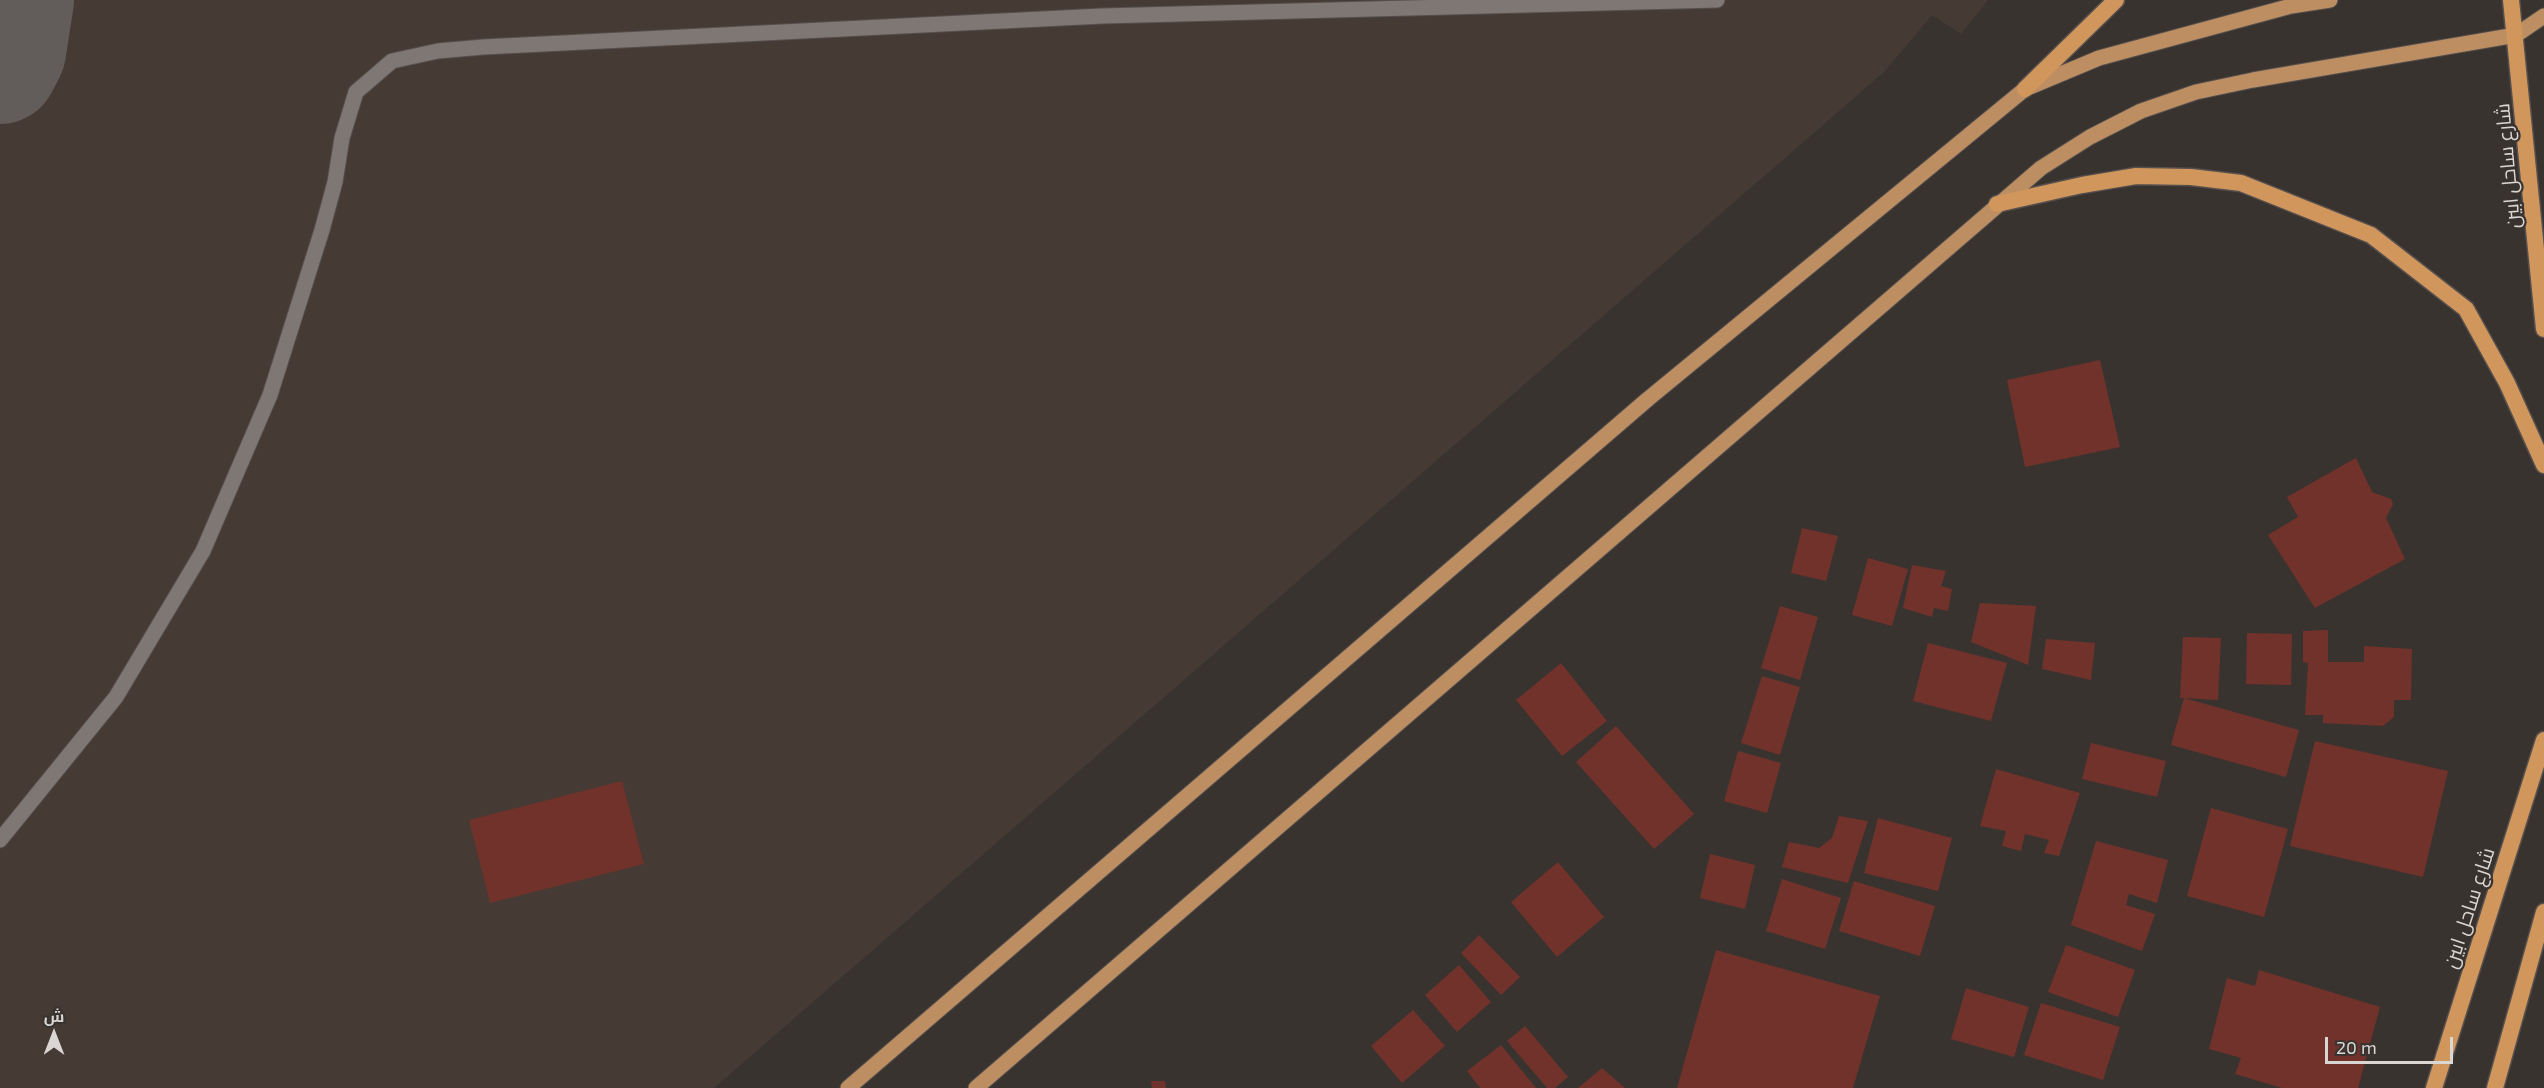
<!DOCTYPE html>
<html>
<head>
<meta charset="utf-8">
<style>
  body { margin:0 }
  #map { position:relative; width:2544px; height:1088px; overflow:hidden; background:#393330; font-family:"Exo 2",Cairo,sans-serif }
  canvas { display:block }
  .north { position:absolute; left:24px; top:1004px; width:60px; height:60px; -webkit-text-stroke:4px #393330; paint-order:stroke; rotate:0deg; font-size:16px; font-weight:700; line-height:24px; text-align:center; color:#dad6d4 }
  .north::after { content:''; display:block; margin:auto; width:21px; height:27px; background:#dad6d4; clip-path:polygon(50% 0,100% 100%,50% 72%,0 100%) }
  .scale { position:absolute; left:2325px; top:1037px; width:128px; height:27px; box-sizing:border-box; border:3px solid #dad6d4; border-top:0; padding-left:8px; font-size:18px; line-height:21px; white-space:nowrap; color:#dad6d4; -webkit-text-stroke:4px #393330; paint-order:stroke }
</style>
</head>
<body>
<div id="map">
<canvas width="2544" height="1088"></canvas>
<div class="north">ش</div>
<div class="scale">20 m</div>
</div>
<script>
const ctx = document.querySelector('canvas').getContext('2d');
ctx.lineJoin = 'round';
function paint(path, color) { ctx.fillStyle = color; ctx.fill(path, 'evenodd'); }
const toPath = rows => new Path2D(rows.map(r => 'M' + r).join(''));
function strokePath(path, color, width, dash) { ctx.strokeStyle = color; ctx.lineWidth = width; ctx.lineCap = dash ? 'butt' : 'round'; ctx.setLineDash(dash || []); ctx.stroke(path); }
function label(font, color, halo, rows, align = 'center') {
  ctx.font = font + ' "Exo 2",Cairo,sans-serif'; ctx.lineWidth = 4.5; ctx.setLineDash([]); ctx.textBaseline = 'middle'; ctx.strokeStyle = halo; ctx.fillStyle = color; for (const [text, x, y, turn = 0] of rows) {
    ctx.save(); ctx.translate(x, y); ctx.rotate((+turn || 0) * Math.PI / 180); ctx.textAlign = isNaN(turn) ? turn : align; if (halo) ctx.strokeText(text, 0, 0); ctx.fillText(text, 0, 0); ctx.restore();
  }
}
const built = toPath([
  [0,0,1988,0,1961,34,1932,15,1884,72,714,1088,0,1088]
]);
const taxiway = toPath([
  [0,66,8,51,16,0]
]);
const building = toPath([
  [2100,360,2120,447,2025,467,2007,380],
  [2356,458,2372,492,2391,499,2393,504,2386,518,2405,559,2315,608,2268,535,2298,517,2287,497],
  [1802,528,1838,536,1826,581,1791,573],
  [1868,558,1908,569,1892,626,1852,615],
  [1912,565,1946,571,1941,586,1952,589,1948,611,1934,608,1932,617,1903,608],
  [1980,603,2036,606,2028,665,1971,642],
  [1780,606,1818,617,1800,680,1761,668],
  [2328,630,2328,662,2364,662,2364,646,2412,649,2411,700,2394,700,2394,717,2383,726,2323,723,2323,715,2305,715,2308,663,2303,662,2303,631],
  [2247,633,2292,634,2291,685,2246,684],
  [2183,637,2221,638,2218,700,2184,698,2299,730,2286,777,2171,745,2184,698,2180,698],
  [2046,639,2095,643,2091,680,2042,669],
  [1928,643,2007,663,1991,721,1913,701],
  [1561,663,1607,721,1562,756,1516,700],
  [1762,676,1800,687,1780,755,1741,743],
  [1616,726,1694,814,1654,849,1576,762],
  [2315,741,2448,771,2423,877,2290,846],
  [2091,743,2166,761,2157,797,2082,779],
  [1738,751,1781,763,1767,813,1724,801],
  [1996,769,2080,793,2059,856,2044,853,2049,840,2025,834,2021,851,2002,846,2006,831,1980,826],
  [622,781,644,864,490,903,469,820],
  [2211,808,2288,829,2264,917,2187,896],
  [1839,816,1868,821,1848,883,1782,867,1789,842,1819,848,1832,838],
  [1878,818,1952,838,1938,891,1864,873],
  [2096,841,2168,860,2157,903,2129,894,2126,905,2155,914,2142,951,2071,925],
  [1710,854,1755,865,1745,909,1700,898],
  [1558,862,1604,917,1557,957,1511,902],
  [1782,879,1841,898,1825,949,1766,931],
  [1854,881,1935,906,1920,956,1839,931],
  [1479,935,1520,977,1501,995,1461,953],
  [2066,945,2135,970,2118,1017,2048,992],
  [1716,950,1880,996,1853,1088,1677,1088],
  [1459,965,1491,1002,1457,1032,1425,995],
  [2259,970,2380,1007,2358,1088,2282,1088,2235,1074,2241,1058,2209,1049,2227,978,2255,986],
  [1966,988,2029,1007,2014,1057,1951,1039],
  [2041,1003,2120,1027,2103,1080,2024,1055],
  [1413,1010,1445,1046,1402,1083,1371,1046],
  [1525,1026,1568,1077,1555,1088,1547,1088,1507,1041],
  [1501,1045,1536,1088,1480,1088,1467,1071],
  [1602,1068,1625,1088,1578,1088],
  [1151,1081,1165,1081,1166,1088,1152,1088]
]);
const service = toPath([
  [0,840,116,697,203,551,270,395,322,230,335,182,342,138,356,92,392,61,438,51,483,47,1102,16,1717,0]
]);
const primary = toPath([
  [848,1088,1648,399,2025,89,2099,58,2291,6,2330,0],
  [976,1088,2041,168,2090,137,2141,111,2196,92,2253,80,2516,35,2544,16]
]);
const trunk = toPath([
  [2511,0,2544,329],
  [2025,89,2116,0],
  [1997,204,2082,185,2136,176,2191,177,2241,183,2371,235,2466,309,2507,383,2544,465],
  [2434,1088,2544,740],
  [2495,1088,2544,912]
]);
const streetNames = [
  ["شارع ساحل ابين",2508,166,-95],
  ["شارع ساحل ابين",2469,908,-72]
];
paint(built, '#463a34');
strokePath(taxiway, '#625c5a', 116);
paint(building, '#70322a');
strokePath(service, '#554f4d', 17);
strokePath(primary, '#554f4d', 17);
strokePath(trunk, '#554f4d', 19);
strokePath(service, '#7f7774', 15);
strokePath(primary, '#bc8e62', 15);
strokePath(trunk, '#d0965c', 16);
label('20px', '#dad6d4', '#393330', streetNames);
</script>
</body>
</html>
